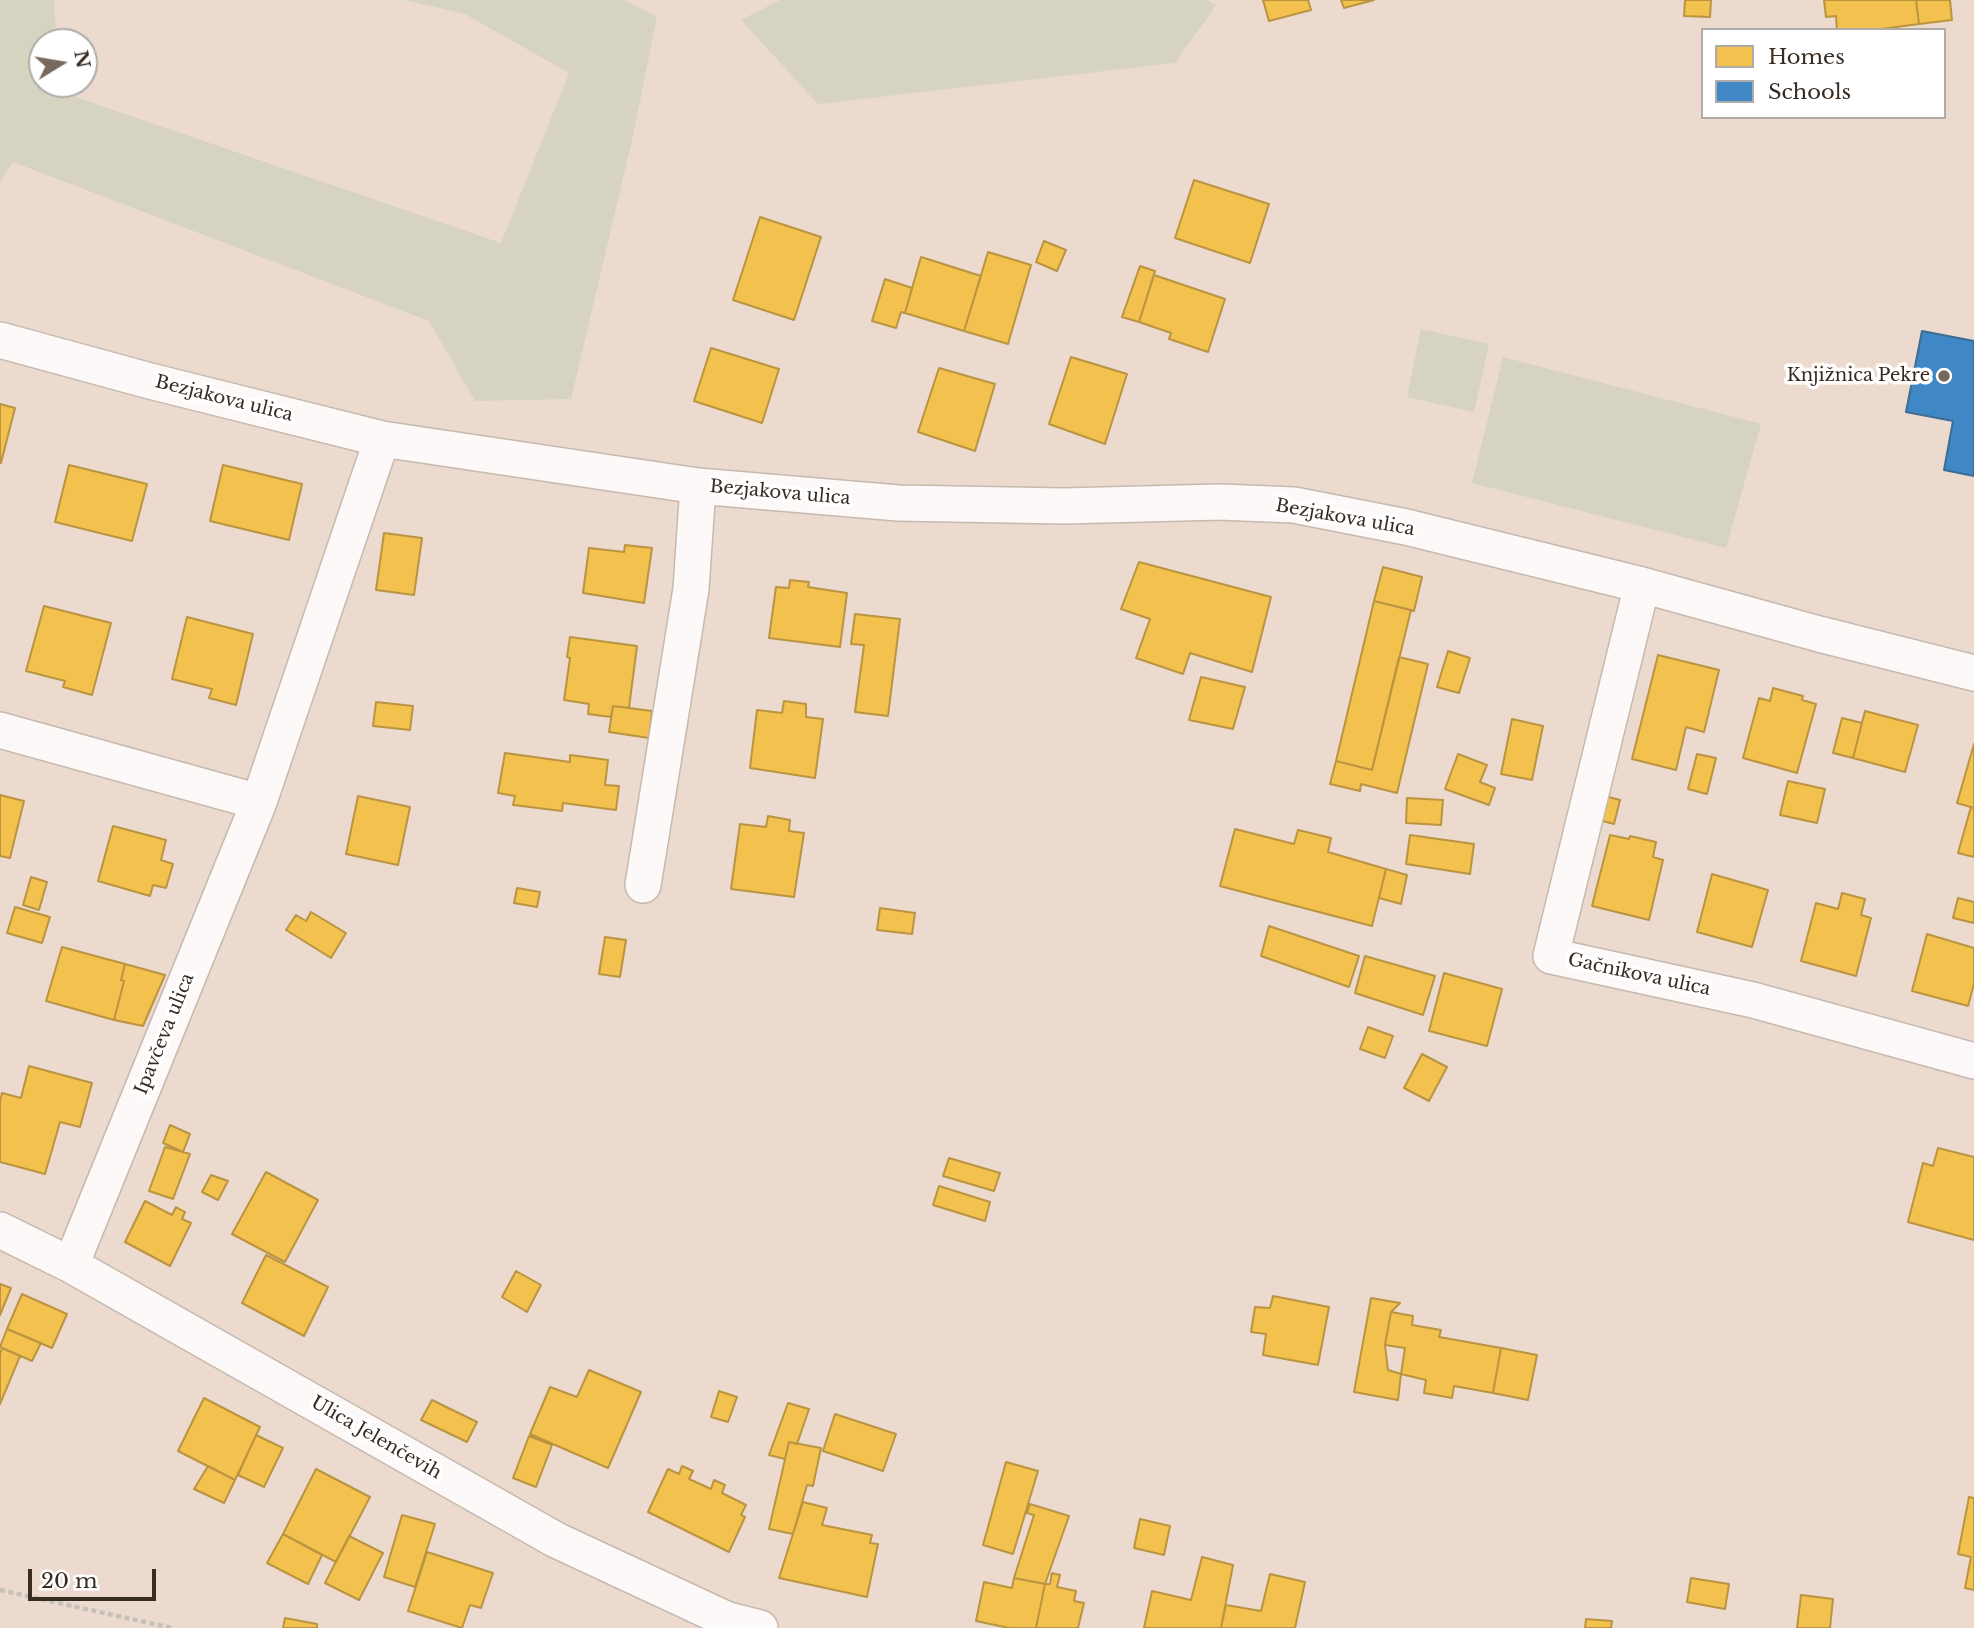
<!DOCTYPE html>
<html>
<head>
<meta charset="utf-8">
<style>
  body { margin:0 }
  #map { position:relative; width:1974px; height:1628px; overflow:hidden; background:#ebdacd; font-family:"Libre Baskerville",serif }
  canvas { display:block }
  .legend { position:absolute; left:1701px; top:28px; width:245px; height:91px; box-sizing:border-box; background:#fff; border:2px solid #afaba7; margin:0; padding:9px 12px; list-style:none; font-size:21px; color:#382c22 }
  .legend li { display:flex; align-items:center; gap:14px; height:35px }
  .legend b { width:35px; border:2px solid #afaba7 }
  .north { position:absolute; left:28px; top:28px; width:70px; height:70px; box-sizing:border-box; background:#fff; border:2px solid #afaba7; border-radius:50%; rotate:79deg; font-size:19px; font-weight:700; line-height:28px; text-align:center; color:#382c22 }
  .north::after { content:''; display:block; margin:auto; width:24px; height:32px; background:#77695e; clip-path:polygon(50% 0,100% 100%,50% 72%,0 100%) }
  .scale { position:absolute; left:28px; top:1569px; width:128px; height:32px; box-sizing:border-box; border:4px solid #382c22; border-top:0; padding-left:9px; font-size:21px; line-height:24px; white-space:nowrap; color:#382c22; -webkit-text-stroke:5px #fff; paint-order:stroke }
</style>
</head>
<body>
<div id="map">
<canvas width="1974" height="1628"></canvas>
<ul class="legend">
<li><b style="height:19px;background:#f2c14e"></b>Homes</li>
<li><b style="height:19px;background:#3f88c5"></b>Schools</li>
</ul>
<div class="north">N</div>
<div class="scale">20 m</div>
</div>
<script>
const ctx = document.querySelector('canvas').getContext('2d');
ctx.lineJoin = 'round';
function paint(path, color) { ctx.fillStyle = color; ctx.fill(path, 'evenodd'); }
const toPath = rows => new Path2D(rows.map(r => 'M' + r).join(''));
function strokePath(path, color, width, dash) { ctx.strokeStyle = color; ctx.lineWidth = width; ctx.lineCap = dash ? 'butt' : 'round'; ctx.setLineDash(dash || []); ctx.stroke(path); }
function label(font, color, halo, rows, align = 'center') {
  ctx.font = font + ' "Libre Baskerville",serif'; ctx.lineWidth = 7; ctx.setLineDash([]); ctx.textBaseline = 'middle'; ctx.strokeStyle = halo; ctx.fillStyle = color; for (const [text, x, y, turn = 0] of rows) {
    ctx.save(); ctx.translate(x, y); ctx.rotate((+turn || 0) * Math.PI / 180); ctx.textAlign = isNaN(turn) ? turn : align; if (halo) ctx.strokeText(text, 0, 0); ctx.fillText(text, 0, 0); ctx.restore();
  }
}
const green = toPath([
  [0,0,54,0,56,42,42,42,42,84,58,84,58,91,501,243,569,73,465,14,404,0,625,0,657,17,633,136,571,399,475,401,429,321,13,162,0,182],
  [780,0,1207,0,1216,5,1175,63,818,104,741,20],
  [1421,329,1489,344,1474,412,1407,397],
  [1503,357,1761,424,1726,548,1472,483]
]);
const homes = toPath([
  [1263,0,1308,0,1311,10,1269,21,1263,0],
  [1341,0,1374,0,1344,8,1341,0],
  [1685,0,1711,0,1710,17,1684,16,1685,0],
  [1824,0,1916,0,1919,24,1874,30,1837,30,1836,16,1826,17,1824,0],
  [1916,0,1950,0,1952,20,1919,24,1916,0],
  [1194,180,1269,204,1250,263,1175,238,1194,180],
  [760,217,821,237,794,320,733,300,760,217],
  [1044,241,1066,250,1057,271,1036,262,1044,241],
  [988,252,1031,265,1008,344,964,331,988,252],
  [921,257,981,276,964,331,905,313,921,257],
  [1140,266,1155,271,1139,322,1122,317,1140,266],
  [1154,275,1225,299,1208,352,1169,339,1171,333,1139,322,1154,275],
  [885,279,912,288,905,313,901,312,896,328,872,321,885,279],
  [711,348,779,369,762,423,694,401,711,348],
  [1071,357,1127,374,1105,444,1049,424,1071,357],
  [939,368,995,384,975,451,918,432,939,368],
  [0,404,15,408,1,463,0,463,0,404],
  [69,465,147,484,132,541,55,522,69,465],
  [223,465,302,484,289,540,210,521,223,465],
  [384,533,422,538,414,595,376,590,384,533],
  [625,545,652,548,644,603,583,593,589,548,624,552,625,545],
  [1139,562,1271,597,1252,672,1190,653,1183,674,1136,658,1150,619,1121,609,1139,562],
  [1383,567,1422,577,1414,611,1374,601,1383,567],
  [790,580,809,582,808,587,847,593,840,647,769,638,776,587,789,588,790,580],
  [1374,601,1411,610,1372,770,1336,761,1374,601],
  [44,606,111,623,92,695,63,687,65,681,26,671,44,606],
  [855,614,900,619,888,716,855,712,864,645,851,644,855,614],
  [187,617,253,634,236,705,209,698,212,689,172,679,187,617],
  [570,637,637,646,629,708,613,706,611,717,588,714,589,704,564,700,570,658,567,657,570,637],
  [1448,651,1470,658,1459,693,1437,687,1448,651],
  [1658,655,1719,670,1704,732,1686,727,1676,770,1632,759,1658,655],
  [1399,657,1428,664,1397,793,1361,784,1360,791,1330,784,1336,761,1372,770,1399,657],
  [1201,677,1245,687,1233,729,1189,720,1201,677],
  [1773,688,1803,696,1802,700,1816,704,1797,773,1743,758,1759,698,1770,701,1773,688],
  [784,701,806,704,806,717,823,719,815,778,750,768,757,710,782,713,784,701],
  [376,702,413,706,410,730,373,726,376,702],
  [613,706,652,711,649,738,609,732,613,706],
  [1865,711,1918,725,1905,772,1853,758,1865,711],
  [1842,718,1862,723,1853,758,1833,753,1842,718],
  [1512,719,1543,726,1532,780,1501,774,1512,719],
  [1974,744,1974,808,1957,803,1974,744],
  [505,753,570,762,570,755,608,760,605,785,619,786,616,810,563,803,562,811,513,805,515,796,498,793,505,753],
  [1458,754,1487,765,1480,782,1495,788,1489,805,1445,789,1458,754],
  [1697,754,1716,758,1707,794,1688,789,1697,754],
  [1788,781,1825,789,1817,823,1780,815,1788,781],
  [1597,794,1620,800,1614,824,1591,818,1597,794],
  [0,795,24,801,10,858,0,856,0,795],
  [358,796,410,807,398,865,346,854,358,796],
  [1407,798,1443,800,1441,825,1406,823,1407,798],
  [1971,807,1974,808,1974,857,1958,853,1971,807],
  [768,816,790,820,789,831,804,833,794,897,731,889,740,824,766,827,768,816],
  [113,826,166,840,161,860,173,864,166,888,153,885,150,896,98,881,113,826],
  [1235,829,1294,844,1298,830,1331,838,1328,852,1386,869,1372,926,1220,886,1235,829],
  [1410,835,1474,844,1470,874,1406,864,1410,835],
  [1610,835,1629,839,1630,836,1656,842,1653,857,1663,860,1649,920,1592,906,1610,835],
  [1386,869,1407,875,1401,904,1379,898,1386,869],
  [1712,874,1768,890,1752,947,1697,932,1712,874],
  [31,877,47,882,39,910,23,905,31,877],
  [517,888,540,892,537,907,514,903,517,888],
  [1842,893,1865,899,1861,915,1871,918,1856,976,1801,961,1816,903,1838,909,1842,893],
  [1958,898,1974,902,1974,923,1953,918,1958,898],
  [15,907,50,917,42,943,7,933,15,907],
  [880,908,915,913,912,934,877,930,880,908],
  [311,912,346,933,331,958,286,930,296,915,306,921,311,912],
  [1269,926,1359,956,1349,987,1261,956,1269,926],
  [1927,934,1974,948,1974,984,1968,1006,1912,991,1927,934],
  [605,937,626,940,620,977,599,974,605,937],
  [62,947,125,964,121,980,124,981,114,1020,46,1001,62,947],
  [1365,956,1435,976,1423,1015,1355,993,1365,956],
  [125,964,165,975,143,1026,114,1020,124,981,121,980,125,964],
  [1444,973,1502,989,1487,1046,1429,1031,1444,973],
  [1368,1027,1393,1036,1385,1058,1360,1049,1368,1027],
  [1422,1054,1447,1067,1429,1101,1404,1088,1422,1054],
  [29,1066,92,1083,80,1127,60,1122,45,1174,0,1162,0,1101,2,1093,21,1098,29,1066],
  [170,1125,190,1134,183,1152,163,1143,170,1125],
  [165,1147,190,1154,173,1199,149,1191,165,1147],
  [1938,1148,1974,1157,1974,1240,1908,1222,1923,1163,1933,1166,1938,1148],
  [949,1158,1000,1173,994,1191,943,1176,949,1158],
  [266,1172,318,1200,285,1262,232,1234,266,1172],
  [211,1175,228,1181,218,1200,202,1192,211,1175],
  [939,1186,990,1202,985,1221,933,1205,939,1186],
  [145,1201,172,1215,176,1207,185,1212,182,1219,191,1223,170,1266,125,1242,145,1201],
  [266,1255,328,1287,304,1336,242,1303,266,1255],
  [516,1271,541,1285,527,1312,502,1297,516,1271],
  [0,1284,11,1288,0,1315,0,1284],
  [22,1294,67,1314,52,1348,7,1329,22,1294],
  [1273,1296,1329,1307,1318,1365,1263,1355,1266,1334,1251,1332,1255,1307,1270,1308,1273,1296],
  [1371,1298,1400,1303,1391,1312,1385,1345,1388,1370,1401,1374,1398,1400,1354,1392,1371,1298],
  [1391,1312,1413,1316,1412,1325,1441,1330,1439,1337,1501,1348,1493,1393,1454,1386,1452,1398,1424,1393,1426,1380,1401,1374,1405,1348,1385,1345,1391,1312],
  [7,1329,41,1343,32,1361,0,1347,7,1329],
  [2,1348,20,1356,0,1404,0,1354,2,1348],
  [1501,1348,1537,1355,1528,1400,1493,1393,1501,1348],
  [589,1370,641,1392,608,1468,530,1434,550,1387,577,1397,589,1370],
  [719,1391,737,1397,728,1422,711,1417,719,1391],
  [204,1398,260,1427,235,1480,178,1451,204,1398],
  [432,1400,477,1422,467,1442,421,1420,432,1400],
  [788,1403,809,1409,797,1444,789,1442,785,1459,769,1455,788,1403],
  [835,1414,896,1434,883,1471,823,1451,835,1414],
  [256,1435,283,1448,264,1487,238,1475,256,1435],
  [529,1436,552,1445,536,1487,513,1478,529,1436],
  [789,1442,821,1448,813,1486,807,1485,793,1534,769,1529,789,1442],
  [1006,1462,1038,1471,1013,1554,983,1545,1006,1462],
  [208,1466,235,1480,224,1503,194,1489,208,1466],
  [682,1466,693,1471,689,1479,711,1489,714,1480,725,1485,722,1493,746,1505,741,1515,745,1517,729,1552,648,1512,668,1469,679,1474,682,1466],
  [316,1469,370,1497,336,1562,283,1534,316,1469],
  [1969,1497,1974,1498,1974,1590,1965,1588,1971,1557,1958,1554,1969,1497],
  [803,1502,827,1508,822,1525,872,1535,870,1543,878,1544,867,1597,779,1578,803,1502],
  [1030,1504,1069,1516,1045,1584,1014,1578,1034,1515,1027,1513,1030,1504],
  [402,1515,435,1524,415,1587,384,1577,402,1515],
  [1140,1519,1170,1526,1164,1555,1134,1548,1140,1519],
  [283,1534,322,1555,308,1584,267,1563,283,1534],
  [349,1536,383,1553,359,1600,325,1583,349,1536],
  [427,1552,493,1573,481,1608,470,1605,462,1628,408,1611,427,1552],
  [1202,1557,1233,1565,1221,1628,1144,1628,1152,1591,1191,1600,1202,1557],
  [1052,1573,1060,1575,1057,1587,1076,1591,1074,1601,1084,1603,1078,1628,1036,1628,1045,1584,1050,1584,1052,1573],
  [1270,1574,1305,1582,1295,1628,1221,1628,1226,1605,1261,1611,1270,1574],
  [1014,1578,1045,1584,1036,1628,1009,1628,976,1621,984,1582,1012,1588,1014,1578],
  [1691,1578,1729,1584,1725,1609,1687,1602,1691,1578],
  [1801,1595,1833,1599,1830,1628,1797,1628,1801,1595],
  [285,1618,317,1624,317,1628,283,1628,285,1618],
  [1586,1619,1612,1621,1611,1628,1585,1628,1586,1619]
]);
const schools = toPath([
  [1922,331,1974,341,1974,476,1944,470,1953,421,1906,412,1922,331]
]);
const path = toPath([
  [0,1590,172,1628]
]);
const street = toPath([
  [0,340,150,381,382,439,698,486,898,503,1064,506,1220,502,1294,505,1406,527,1642,585,1819,634,1974,673],
  [1642,585,1551,956,1753,1000,1974,1061],
  [0,730,259,802],
  [643,885,691,589,698,486],
  [0,1230,71,1265,556,1540,728,1620,760,1628],
  [71,1265,259,802,382,439]
]);
const markers = [
  [1944,376,7,"#77695e"]
];
const poiNames = [
  ["Knjižnica Pekre",1930,376]
];
const streetNames = [
  ["Bezjakova ulica",224,399,14],
  ["Bezjakova ulica",780,493,5],
  ["Bezjakova ulica",1345,518,10],
  ["Gačnikova ulica",1639,975,12],
  ["Ipavčeva ulica",165,1034,-68],
  ["Ulica Jelenčevih",376,1438,30]
];
paint(green, '#d6d4c1');
paint(homes, '#f2c14e');
strokePath(homes, '#ba9441', 2);
paint(schools, '#3f88c5');
strokePath(schools, '#3d6c94', 2);
strokePath(street, '#c6b9af', 38);
strokePath(path, '#c5c0ba', 4.5, [5, 3.5]);
strokePath(street, '#fcf9f8', 35);
for (const [x, y, r, color] of markers) { const dot = new Path2D(); dot.arc(x, y, r, 0, 2 * Math.PI); ctx.fillStyle = color; ctx.fill(dot); strokePath(dot, '#fff', 2.5); }
label('18px', '#382c22', '#fff', poiNames, 'right');
label('18px', '#382c22', '#fff', streetNames);
</script>
</body>
</html>
